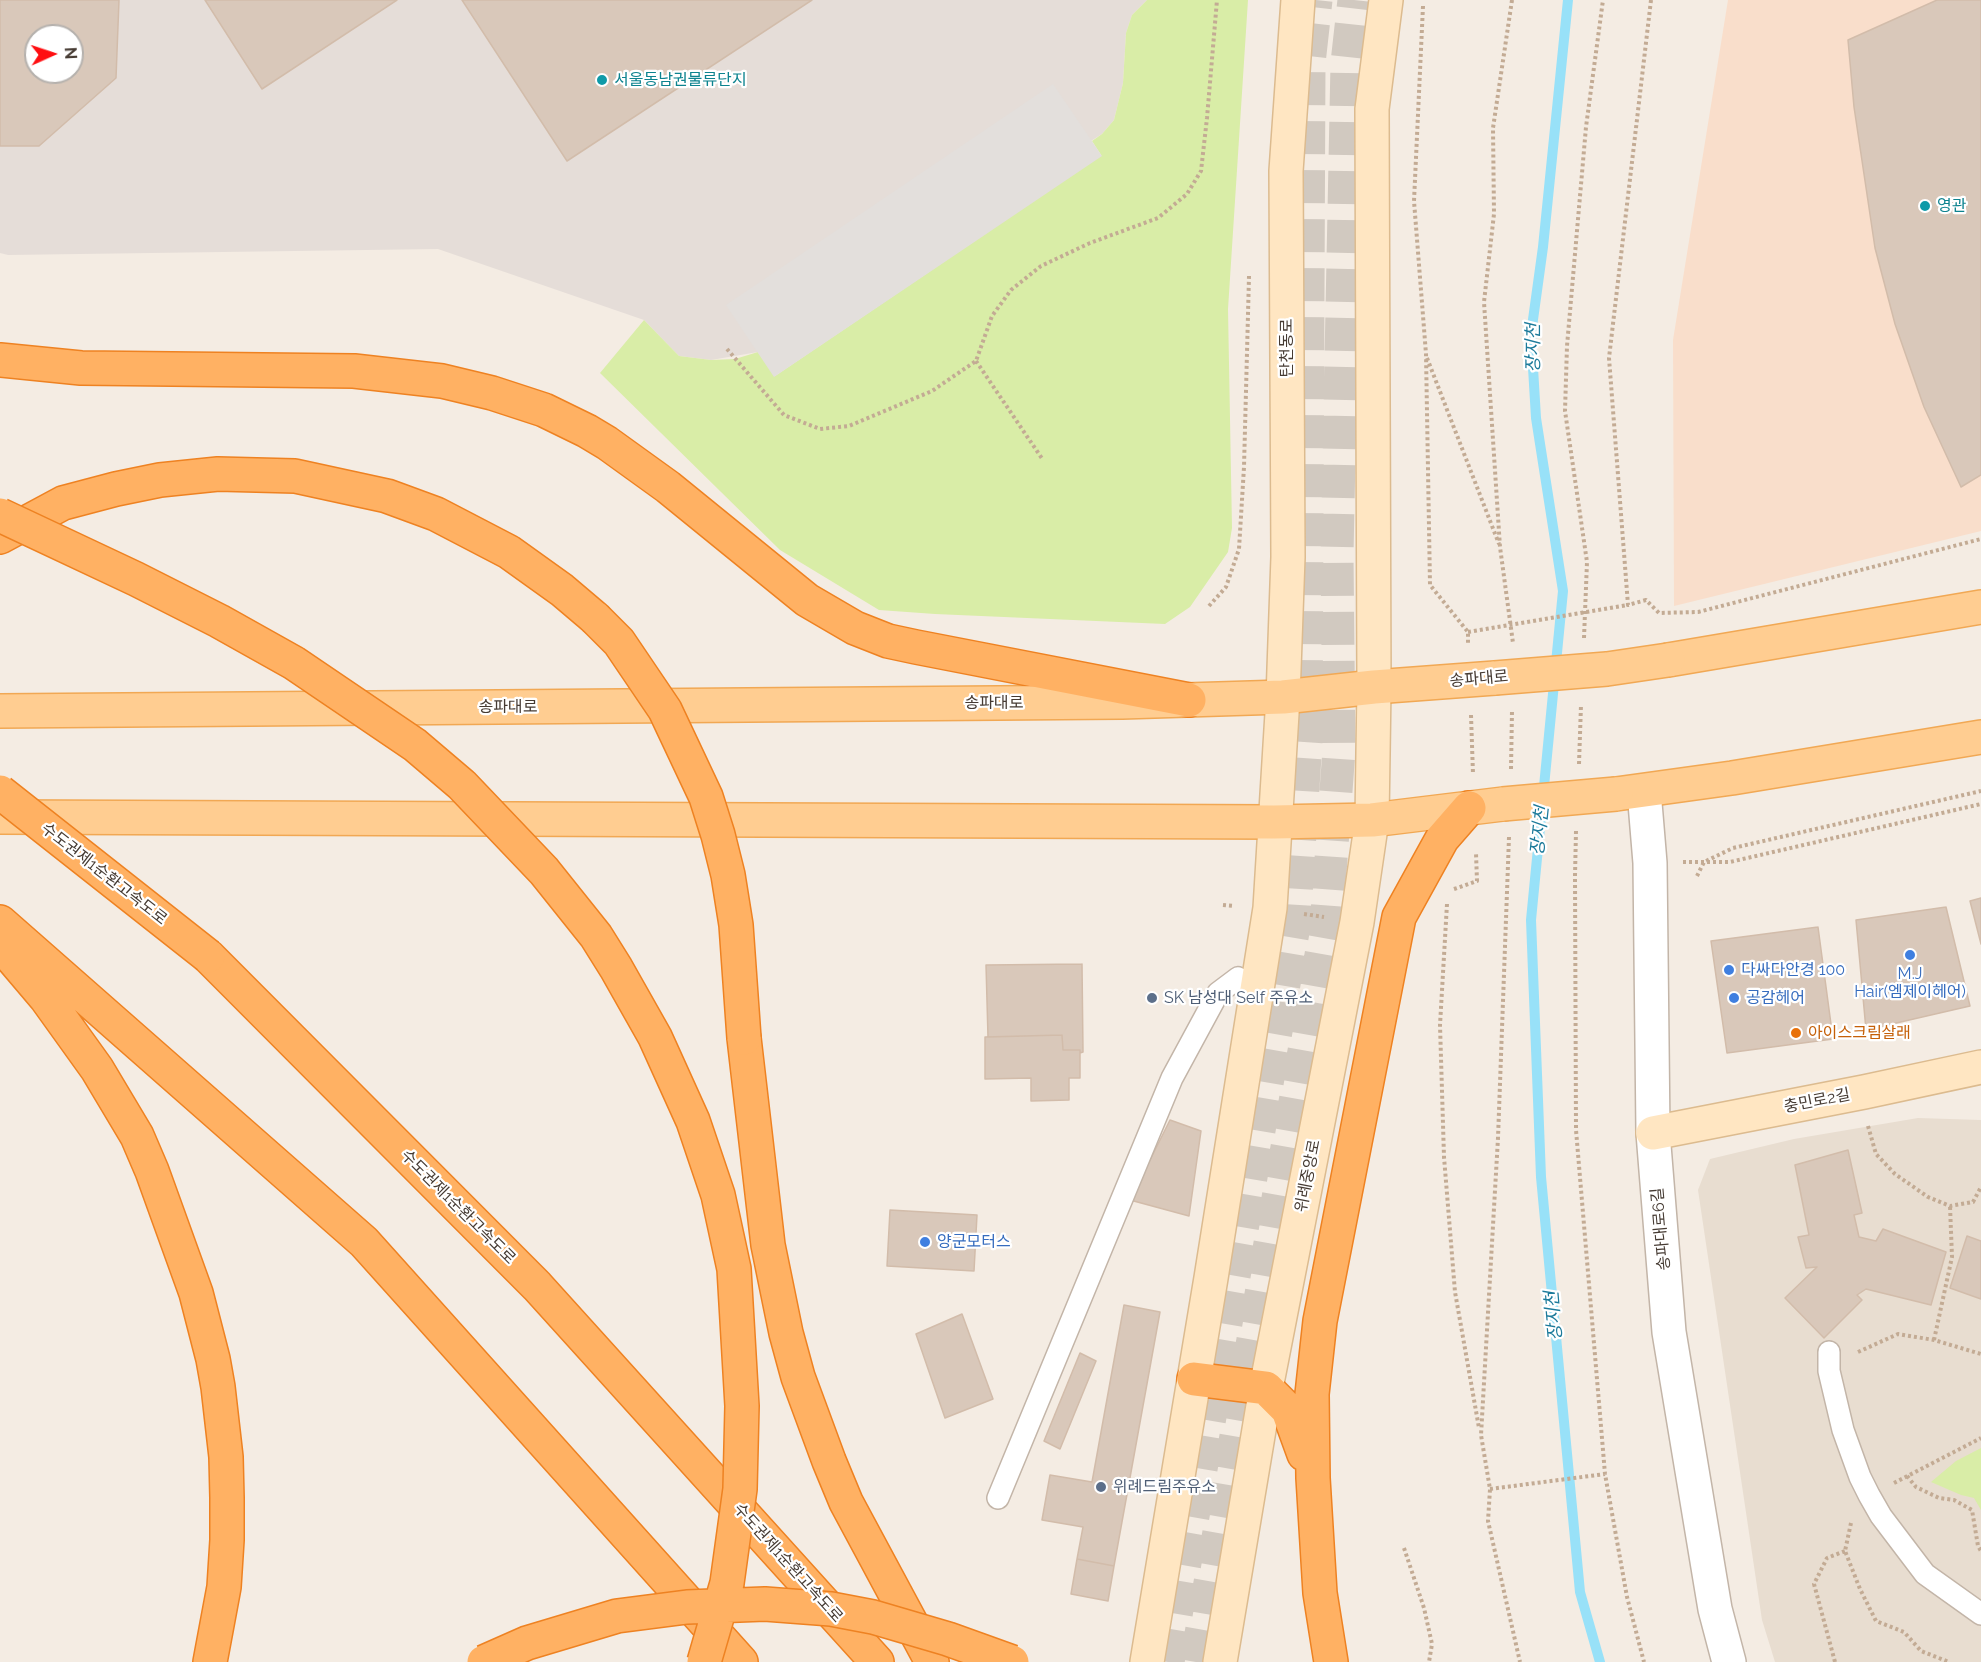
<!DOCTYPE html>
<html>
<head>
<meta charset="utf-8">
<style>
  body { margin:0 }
  #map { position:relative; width:1981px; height:1662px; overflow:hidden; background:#f4ece3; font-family:Raleway,sans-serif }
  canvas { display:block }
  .north { position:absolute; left:24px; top:24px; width:60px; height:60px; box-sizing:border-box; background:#fff; border:2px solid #b5b1ad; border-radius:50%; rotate:87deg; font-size:16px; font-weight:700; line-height:24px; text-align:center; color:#463b33 }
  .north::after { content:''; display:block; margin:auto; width:21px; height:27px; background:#ff0f12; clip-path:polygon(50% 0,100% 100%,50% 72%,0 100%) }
</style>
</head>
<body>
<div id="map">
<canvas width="1981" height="1662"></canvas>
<div class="north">N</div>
</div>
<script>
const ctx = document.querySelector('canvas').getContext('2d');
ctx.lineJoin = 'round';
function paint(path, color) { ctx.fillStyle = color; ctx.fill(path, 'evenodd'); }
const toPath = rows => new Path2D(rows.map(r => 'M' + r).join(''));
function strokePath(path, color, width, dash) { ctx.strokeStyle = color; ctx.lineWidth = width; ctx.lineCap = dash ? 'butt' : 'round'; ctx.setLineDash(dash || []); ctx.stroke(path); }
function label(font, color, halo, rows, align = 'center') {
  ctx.font = font + ' Raleway,"Noto Sans KR",sans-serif'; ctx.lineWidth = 4.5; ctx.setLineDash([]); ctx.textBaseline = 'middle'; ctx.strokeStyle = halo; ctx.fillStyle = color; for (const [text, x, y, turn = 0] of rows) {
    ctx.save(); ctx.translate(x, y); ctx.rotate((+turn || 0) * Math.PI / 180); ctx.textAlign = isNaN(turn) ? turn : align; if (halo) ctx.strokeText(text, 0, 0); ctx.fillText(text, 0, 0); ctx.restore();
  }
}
const residential = toPath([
  [1918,1118,1981,1120,1981,1662,1775,1662,1762,1620,1698,1190,1710,1159,1794,1139]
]);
const commercial = toPath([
  [1728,0,1981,0,1981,531,1674,606,1673,340]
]);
const industrial = toPath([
  [0,0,1147,0,1132,15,1126,33,1123,83,1114,120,1102,134,758,352,711,360,679,356,644,320,438,249,8,255,0,253],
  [36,36,72,36,72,72,36,72]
]);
const green = toPath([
  [1147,0,1248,0,1228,309,1232,528,1228,552,1190,607,1165,624,935,614,879,610,780,550,600,373,644,320,679,356,711,360,735,359,758,352,775,376,1101,155,1092,141,1102,134,1114,120,1123,83,1126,33,1132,15],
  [1981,1448,1981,1510,1974,1498,1961,1495,1931,1482,1956,1461]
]);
const parking = toPath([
  [1053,84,1102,156,774,377,726,305]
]);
const stream = toPath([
  [1568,0,1543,247,1531,334,1536,418,1563,591,1531,920,1541,1177,1580,1592,1600,1662]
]);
const building = toPath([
  [0,0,119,0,116,78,39,146,0,146,0,0],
  [36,36,72,36,72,72,36,72,36,36],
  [205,0,397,0,262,89,205,0],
  [462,0,812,0,567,161,462,0],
  [1937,0,1981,0,1981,475,1961,487,1924,407,1895,324,1875,248,1854,107,1848,40,1937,0],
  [1981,898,1981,944,1970,901,1981,898],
  [1946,907,1970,1006,1866,1030,1856,920,1946,907],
  [1818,927,1833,1039,1727,1053,1711,941,1818,927],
  [1082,964,1083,1052,1080,1053,1080,1050,1063,1050,1062,1035,988,1037,986,965,1082,964],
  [1062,1035,1063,1050,1080,1050,1080,1078,1069,1078,1069,1100,1031,1101,1031,1078,985,1079,985,1037,1062,1035],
  [1170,1120,1201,1131,1189,1216,1130,1200,1170,1120],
  [1848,1150,1862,1213,1854,1215,1859,1237,1876,1241,1883,1229,1946,1252,1931,1305,1866,1289,1857,1295,1862,1300,1824,1338,1785,1298,1817,1267,1806,1268,1798,1237,1809,1235,1795,1165,1848,1150],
  [890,1210,977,1215,974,1271,887,1266,890,1210],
  [1967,1236,1981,1241,1981,1299,1950,1288,1967,1236],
  [1124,1305,1160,1312,1114,1566,1077,1559,1083,1527,1042,1520,1050,1475,1092,1482,1124,1305],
  [962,1314,993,1399,945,1418,916,1334,962,1314],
  [1080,1353,1096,1361,1060,1449,1044,1441,1080,1353],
  [1077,1559,1114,1566,1108,1601,1071,1594,1077,1559]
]);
const secondaryTunnel = toPath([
  [1168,1662,1294,926,1306,741,1309,63,1316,0],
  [1196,1662,1326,927,1339,750,1337,555,1347,63,1354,0]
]);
const path = toPath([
  [1512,0,1493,128,1494,214,1484,302,1500,547,1513,643],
  [1651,0,1609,358,1628,605,1646,600,1659,613,1698,612,1981,539],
  [1423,6,1414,201,1426,354,1430,585,1468,632,1468,645],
  [727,349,784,415,820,429,849,426,932,391,976,361,992,316,1011,290,1041,266,1090,243,1158,218,1187,194,1201,171,1207,118,1217,0],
  [1427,358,1499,544],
  [976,361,1043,460],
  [1209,606,1226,587,1239,549,1244,467,1249,276],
  [1584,638,1587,562,1565,411,1567,346,1586,127,1603,0],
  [1471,715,1473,774],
  [1579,764,1581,705],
  [1511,769,1512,711],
  [1576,831,1575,876,1576,1130,1605,1474,1627,1597,1644,1662],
  [1509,837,1498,1138,1481,1435,1490,1489,1488,1521,1520,1662],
  [1683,862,1730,862,1981,804],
  [1697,876,1704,862,1733,848,1981,791],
  [1454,889,1477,881,1476,853],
  [1447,904,1440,1025,1444,1157,1455,1292,1479,1428],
  [1223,905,1234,906],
  [1304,914,1324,917],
  [1868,1126,1876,1154,1895,1174,1928,1197,1950,1206,1973,1202,1981,1187],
  [1934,1340,1952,1257,1950,1206],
  [1858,1352,1898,1334,1934,1340,1981,1354],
  [1907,1476,1916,1487,1939,1498,1954,1500,1972,1510,1978,1546,1981,1551],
  [1894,1483,1981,1438],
  [1490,1489,1605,1474],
  [1851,1523,1845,1551,1860,1589,1876,1621,1904,1632,1921,1651,1949,1662],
  [1404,1548,1424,1608,1432,1644,1429,1662],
  [1835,1662,1814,1584,1827,1558,1845,1551]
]);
const lane = toPath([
  [1829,1352,1829,1371,1843,1430,1860,1477,1869,1495,1881,1516,1925,1574,1981,1614],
  [998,1498,1172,1078,1218,993,1238,978,1258,988]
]);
const street = toPath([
  [1644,791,1650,863,1653,1133,1669,1332,1715,1609,1729,1662]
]);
const secondary = toPath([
  [1653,1133,1864,1092,1981,1067],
  [1147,1662,1211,1278,1270,908,1283,697,1288,557,1286,171,1298,0],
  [1220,1662,1266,1388,1357,922,1372,820,1374,687,1372,109,1386,0]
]);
const primary = toPath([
  [1668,660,1981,607],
  [0,711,1122,702,1283,697,1374,687,1495,678],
  [1616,794,1732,778,1981,737],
  [0,817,1274,822,1372,820,1503,804]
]);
const highway = toPath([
  [0,360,81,368,354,371,442,381,492,393,544,410,587,431,607,443,668,487,807,600,855,628,888,641,916,647,1189,700],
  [0,537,63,503,116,489,160,480,218,474,295,476,387,496,436,514,509,552,562,590,595,618],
  [0,922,364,1242,741,1662],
  [1,945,46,998,97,1069,137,1136,152,1171,196,1293,213,1359,218,1387,226,1457,227,1498,227,1540,224,1587,210,1662],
  [208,956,537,1286,877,1662],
  [744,1038,768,1245,786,1333,798,1377,829,1461,846,1502,932,1662],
  [1194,1379,1266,1388,1288,1410,1304,1454],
  [1331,1662,1320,1593,1313,1478,1312,1394,1320,1321,1399,917,1442,839,1469,808]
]);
const pathBridge = toPath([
  [1468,632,1628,605]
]);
const primaryBridge = toPath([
  [1495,678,1607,669,1668,660],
  [1503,804,1616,794]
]);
const highwayBridge = toPath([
  [0,515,136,579,219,621,294,663,415,745,462,785,544,871,596,936,616,968,655,1037,693,1121,718,1195,734,1269,742,1406,740,1489,727,1583,704,1662],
  [595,618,619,642,665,710,706,797,718,835,728,875,736,925,744,1038],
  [0,792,208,956],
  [484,1662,527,1643,617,1616,687,1607,765,1604,831,1609,873,1617,948,1639,1012,1662]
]);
const markers = [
  [602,80,6,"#0f9aa8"],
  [1925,206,6,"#0f9aa8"],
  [1910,955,6,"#3f7fe0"],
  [1729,970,6,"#3f7fe0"],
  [1152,998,6,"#5c6f8a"],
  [1734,998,6,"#3f7fe0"],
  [1796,1033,6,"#e8710a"],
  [925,1242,6,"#3f7fe0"],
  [1101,1487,6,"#5c6f8a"]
];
const cultureNames = [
  ["서울동남권물류단지",614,80],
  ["영관",1937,206]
];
const streetNames = [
  ["탄천동로",1287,348,-90],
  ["송파대로",1479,679,-5],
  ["송파대로",994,703],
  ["송파대로",508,707],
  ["수도권제1순환고속도로",104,874,38],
  ["충민로2길",1817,1101,-11],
  ["위례중앙로",1308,1176,-79],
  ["수도권제1순환고속도로",458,1207,45],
  ["송파대로6길",1661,1229,-95],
  ["수도권제1순환고속도로",788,1563,48]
];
const shopNames = [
  ["다싸다안경 100",1741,970],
  ["M.J",1910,974,"center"],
  ["Hair(엠제이헤어)",1910,992,"center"],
  ["공감헤어",1746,998],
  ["양군모터스",937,1242]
];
const serviceNames = [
  ["SK 남성대 Self 주유소",1164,998],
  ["위례드림주유소",1113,1487]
];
const foodNames = [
  ["아이스크림살래",1808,1033]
];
const waterNames = [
  ["장지천",1534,348,-90],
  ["장지천",1540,831,-84],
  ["장지천",1554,1316,-95]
];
paint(residential, '#e8ddd0');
paint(commercial, '#f9decb');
paint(industrial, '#e5ddd8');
paint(green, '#d9eda7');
paint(parking, '#e3dfdc');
strokePath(stream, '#98e1f8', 10);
paint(building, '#d9c8ba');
strokePath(building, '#d2bcaa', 1.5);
strokePath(secondaryTunnel, '#d1c9c0', 33, [33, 16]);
strokePath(lane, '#c3b5a8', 24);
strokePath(street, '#c3b5a8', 36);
strokePath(secondary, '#dcbb8f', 36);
strokePath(primary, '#f1a854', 36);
strokePath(highway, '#ee8222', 36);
strokePath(path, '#c3ab94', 4, [3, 3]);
strokePath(lane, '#fff', 21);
strokePath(street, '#fff', 33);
strokePath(secondary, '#ffe6c2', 33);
strokePath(primary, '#ffcd91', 33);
strokePath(highway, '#ffb163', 33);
strokePath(primaryBridge, '#f1a854', 36, []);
strokePath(highwayBridge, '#ee8222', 36, []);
strokePath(pathBridge, '#c3ab94', 4, [3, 3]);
strokePath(primaryBridge, '#ffcd91', 33);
strokePath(highwayBridge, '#ffb163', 33);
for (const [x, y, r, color] of markers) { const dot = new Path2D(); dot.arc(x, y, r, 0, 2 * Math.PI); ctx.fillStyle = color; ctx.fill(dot); strokePath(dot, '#fff', 2); }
label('16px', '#0d838f', '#fff', cultureNames, 'left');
label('16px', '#463b33', '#fff', streetNames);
label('16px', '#366cbe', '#fff', shopNames, 'left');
label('16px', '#4e5e75', '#fff', serviceNames, 'left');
label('16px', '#c56008', '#fff', foodNames, 'left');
label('italic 18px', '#1d7b9b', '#fff', waterNames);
</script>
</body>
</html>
